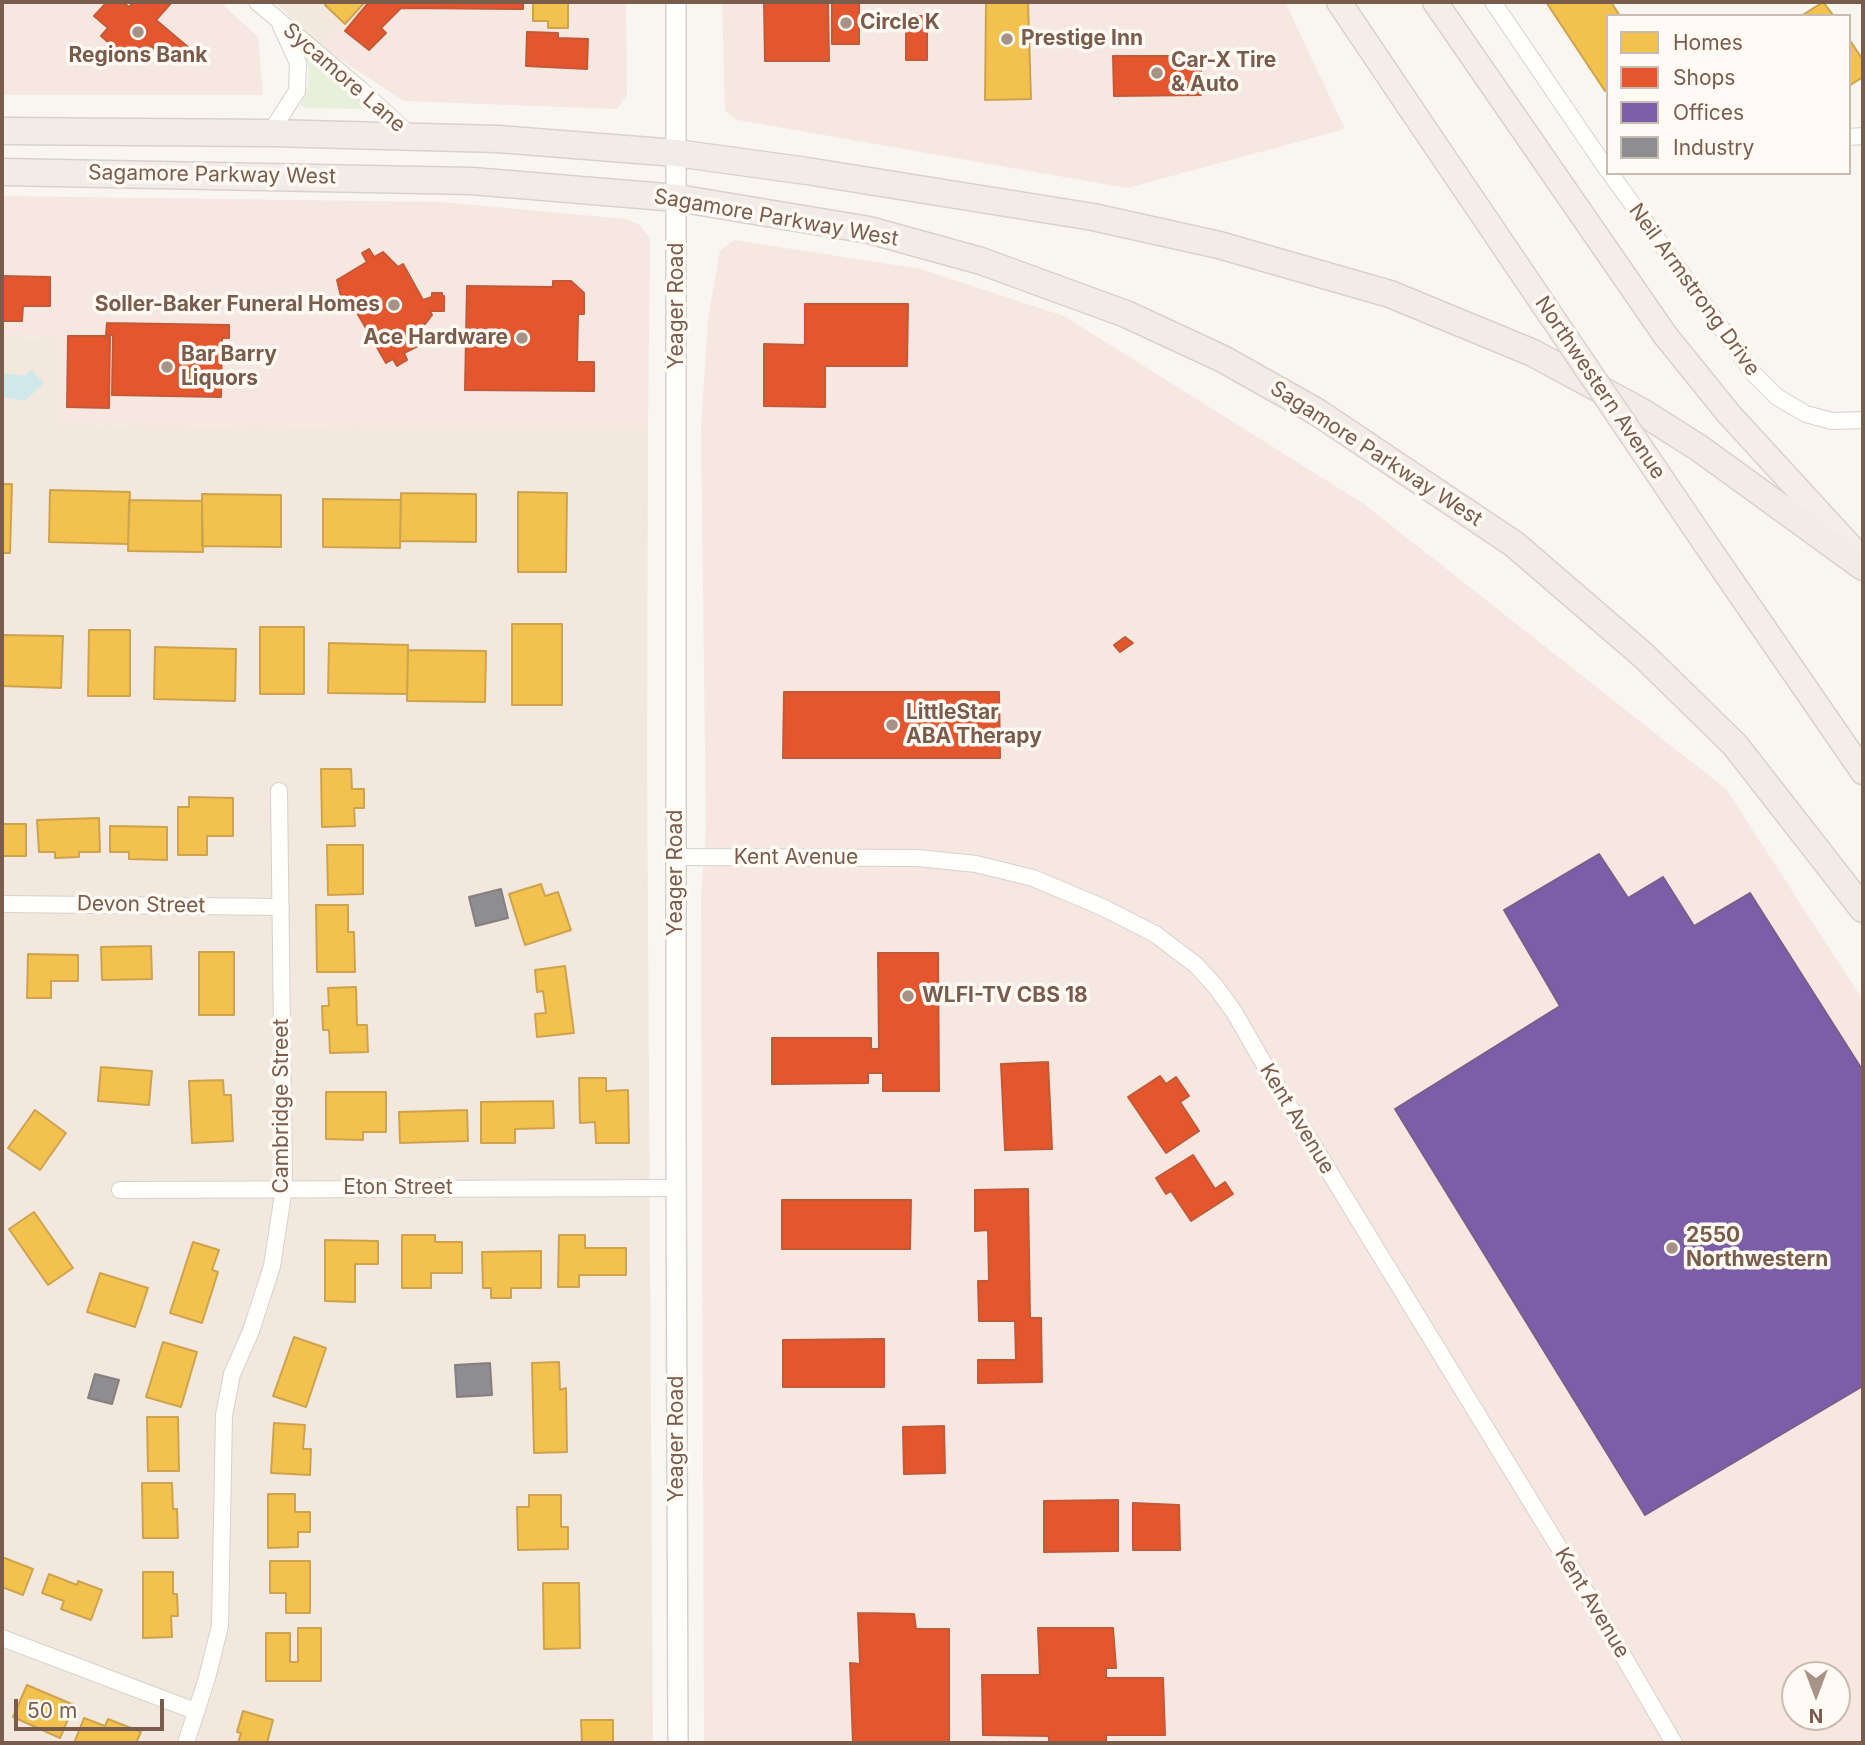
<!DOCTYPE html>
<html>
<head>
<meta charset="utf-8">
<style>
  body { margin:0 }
  #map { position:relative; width:1865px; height:1745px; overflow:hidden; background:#f9f5f0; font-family:Inter,sans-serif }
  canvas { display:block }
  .frame { position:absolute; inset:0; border:4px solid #7a5c4d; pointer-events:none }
  .legend { position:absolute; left:1606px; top:14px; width:245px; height:161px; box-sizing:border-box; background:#fffaf3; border:2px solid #cabbb1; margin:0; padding:9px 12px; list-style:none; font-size:21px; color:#7a5c4d }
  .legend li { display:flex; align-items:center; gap:14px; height:35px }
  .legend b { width:35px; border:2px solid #cabbb1 }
  .north { position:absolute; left:1781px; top:1661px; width:70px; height:70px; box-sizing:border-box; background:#fffaf3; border:2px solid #cabbb1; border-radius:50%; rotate:180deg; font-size:19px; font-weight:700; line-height:28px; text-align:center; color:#7a5c4d }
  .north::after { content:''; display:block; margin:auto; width:24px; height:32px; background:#a69286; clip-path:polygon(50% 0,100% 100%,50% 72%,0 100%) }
  .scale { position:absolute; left:14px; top:1699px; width:150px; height:32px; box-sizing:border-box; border:4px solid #7a5c4d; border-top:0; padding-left:9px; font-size:21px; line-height:24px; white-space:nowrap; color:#7a5c4d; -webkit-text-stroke:5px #fffaf3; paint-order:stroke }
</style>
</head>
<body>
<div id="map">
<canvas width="1865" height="1745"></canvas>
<div class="frame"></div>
<ul class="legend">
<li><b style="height:19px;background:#f2c14e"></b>Homes</li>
<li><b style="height:19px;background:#e4572e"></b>Shops</li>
<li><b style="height:19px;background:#7b5ea7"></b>Offices</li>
<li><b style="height:19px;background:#8d8d92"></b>Industry</li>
</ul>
<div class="north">N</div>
<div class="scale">50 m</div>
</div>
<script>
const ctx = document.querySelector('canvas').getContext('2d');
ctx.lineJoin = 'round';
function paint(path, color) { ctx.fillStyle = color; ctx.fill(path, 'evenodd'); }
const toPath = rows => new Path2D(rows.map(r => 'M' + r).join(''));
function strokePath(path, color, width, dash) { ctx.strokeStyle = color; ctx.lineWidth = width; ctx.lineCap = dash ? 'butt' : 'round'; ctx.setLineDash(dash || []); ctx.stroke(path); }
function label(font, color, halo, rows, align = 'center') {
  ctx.font = font + ' Inter,sans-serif'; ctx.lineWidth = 7; ctx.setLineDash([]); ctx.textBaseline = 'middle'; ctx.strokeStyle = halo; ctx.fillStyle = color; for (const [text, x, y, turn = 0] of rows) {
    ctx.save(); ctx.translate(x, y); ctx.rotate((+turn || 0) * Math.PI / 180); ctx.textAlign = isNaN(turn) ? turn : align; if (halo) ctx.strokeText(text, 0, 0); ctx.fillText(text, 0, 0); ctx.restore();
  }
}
const residential = toPath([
  [275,2,367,2,321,47],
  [2,336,60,337,60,424,648,430,647,762,653,1743,2,1743]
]);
const commercial = toPath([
  [2,2,220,2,258,37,263,95,2,95],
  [367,2,626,2,627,95,617,109,404,101,321,47],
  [722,2,1285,2,1345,129,1127,188,738,120,725,111],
  [2,196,441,202,625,219,640,225,650,238,648,430,60,424,60,337,2,336],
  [734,240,921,269,1064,316,1364,504,1726,789,1863,1000,1863,1743,704,1743,701,897,706,829,701,428,708,319,720,251],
  [1795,1675,1837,1675,1837,1717,1795,1717]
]);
const green = toPath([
  [307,52,362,103,362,109,306,108,300,105,308,86,309,70,305,57]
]);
const water = toPath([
  [31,370,44,383,25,401,2,397,2,373,24,376]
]);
const homes = toPath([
  [327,2,365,2,345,24,325,5,327,2],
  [533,2,568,2,568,28,548,28,548,21,533,21,533,2],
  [986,2,1028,2,1031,99,985,100,986,2],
  [1546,2,1611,2,1620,16,1608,16,1608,89,1605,91,1546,2],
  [1823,2,1834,16,1801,16,1823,2],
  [1849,39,1863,60,1863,77,1849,86,1849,39],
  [2,484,12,484,10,553,2,553,2,484],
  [50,490,130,492,128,544,49,542,50,490],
  [518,492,567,493,566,572,518,572,518,492],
  [401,493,476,494,476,542,400,541,401,493],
  [202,494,281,495,281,547,202,546,202,494],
  [323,499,401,500,400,548,323,547,323,499],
  [129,500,202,501,203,552,128,551,129,500],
  [512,624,562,624,562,705,512,705,512,624],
  [260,627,304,627,304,694,260,694,260,627],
  [89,630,130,630,130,696,88,696,89,630],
  [2,635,63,636,61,688,2,686,2,635],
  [329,643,408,645,407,694,328,693,329,643],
  [155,647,236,649,235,701,154,699,155,647],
  [408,650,486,651,485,702,407,701,408,650],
  [321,769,351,769,352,789,364,789,364,808,354,808,355,826,322,827,321,769],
  [189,797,233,798,233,836,207,836,207,855,178,855,178,807,189,807,189,797],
  [99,818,100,852,79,852,79,857,55,858,55,852,39,852,37,820,99,818],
  [2,824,26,824,26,856,2,856,2,824],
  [110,826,167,827,167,860,129,859,129,852,110,852,110,826],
  [327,845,363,845,363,894,328,895,327,845],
  [541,884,545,896,558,892,571,930,525,945,509,894,541,884],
  [316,905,348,905,348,932,354,932,355,972,317,972,316,905],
  [151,946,152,979,102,980,101,947,151,946],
  [199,952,234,952,234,1015,199,1015,199,952],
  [28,954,78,955,78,981,51,981,51,998,27,998,28,954],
  [565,966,574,1033,537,1037,535,1014,546,1013,543,991,537,992,535,970,565,966],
  [356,987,357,1025,367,1025,368,1052,330,1053,329,1030,323,1030,322,1006,329,1006,328,988,356,987],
  [101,1067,152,1071,149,1105,98,1101,101,1067],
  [579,1078,606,1078,606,1091,628,1090,629,1143,596,1143,595,1122,580,1123,579,1078],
  [223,1080,224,1095,231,1095,233,1141,192,1143,189,1081,223,1080],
  [326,1092,386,1092,386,1132,363,1132,363,1140,326,1139,326,1092],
  [553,1101,554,1128,515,1129,515,1143,481,1143,481,1102,553,1101],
  [35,1110,66,1133,40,1170,8,1148,35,1110],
  [467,1110,468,1141,400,1143,399,1112,467,1110],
  [34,1212,73,1268,48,1285,9,1229,34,1212],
  [402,1235,435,1235,435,1242,462,1242,462,1273,431,1273,431,1288,402,1288,402,1235],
  [559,1235,585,1235,585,1248,626,1248,626,1275,579,1275,579,1287,558,1287,559,1235],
  [325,1240,378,1241,378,1264,355,1264,355,1302,325,1301,325,1240],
  [193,1242,219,1250,212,1270,218,1272,202,1323,170,1313,193,1242],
  [541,1251,541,1288,511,1288,511,1298,491,1298,491,1288,483,1288,482,1252,541,1251],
  [100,1273,148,1288,135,1327,87,1312,100,1273],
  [294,1337,326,1348,306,1407,273,1396,294,1337],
  [163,1342,197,1352,181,1407,146,1397,163,1342],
  [559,1362,560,1390,566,1388,567,1452,534,1453,532,1363,559,1362],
  [147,1417,178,1417,179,1471,148,1471,147,1417],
  [274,1423,305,1425,303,1449,311,1449,310,1475,271,1473,274,1423],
  [142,1483,172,1483,173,1509,177,1509,178,1538,143,1538,142,1483],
  [268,1494,295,1494,295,1512,310,1512,310,1532,298,1532,298,1547,268,1548,268,1494],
  [529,1495,561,1495,561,1527,568,1527,568,1549,518,1550,517,1507,529,1507,529,1495],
  [2,1557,33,1569,23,1595,2,1587,2,1557],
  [270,1561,310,1561,310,1613,286,1613,286,1593,270,1593,270,1561],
  [143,1572,173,1572,173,1594,177,1594,178,1616,171,1616,172,1637,143,1638,143,1572],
  [49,1574,77,1585,78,1581,102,1590,91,1620,61,1609,64,1601,42,1593,49,1574],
  [543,1583,579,1583,580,1648,544,1649,543,1583],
  [298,1628,321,1628,321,1681,266,1681,266,1633,290,1633,290,1662,298,1662,298,1628],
  [27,1685,74,1705,60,1738,13,1717,27,1685],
  [243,1711,273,1720,267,1743,238,1743,241,1733,237,1732,243,1711],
  [84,1718,105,1726,108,1719,141,1732,136,1743,74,1743,84,1718],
  [581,1720,613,1720,613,1743,582,1743,581,1720]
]);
const shops = toPath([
  [107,2,123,2,129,7,133,2,172,2,156,20,188,47,173,64,151,46,140,58,129,48,123,55,101,36,108,28,94,16,107,2],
  [369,2,523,2,523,9,401,8,381,28,386,33,369,50,345,31,369,2],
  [764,2,828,2,829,61,765,61,764,2],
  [832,2,859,2,859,44,832,44,832,2],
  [906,16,927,16,927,60,906,60,906,16],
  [527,32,558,33,558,38,588,39,587,69,526,66,527,32],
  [1113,56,1201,56,1201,95,1114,96,1113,56],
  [369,249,374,257,383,252,398,267,403,264,423,300,432,297,432,293,442,293,442,296,444,296,444,311,430,311,432,315,419,332,411,333,418,346,404,353,407,360,397,366,393,359,386,363,356,311,345,313,337,280,367,262,362,253,369,249],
  [2,276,50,277,50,306,23,306,22,321,2,321,2,276],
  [553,281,571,281,584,293,584,314,578,314,577,362,594,362,594,391,465,390,467,286,553,287,553,281],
  [805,304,908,304,907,366,825,366,825,407,764,406,764,344,805,345,805,304],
  [107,323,229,325,229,338,222,338,221,397,112,395,113,335,106,335,107,323],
  [68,336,110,336,109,408,67,407,68,336],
  [1125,637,1133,643,1120,652,1114,645,1125,637],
  [784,692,999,692,1000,758,783,758,784,692],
  [878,953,938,953,939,1091,883,1091,883,1073,868,1073,868,1083,772,1084,772,1038,871,1038,871,1049,879,1049,878,953],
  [1048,1062,1052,1149,1005,1150,1001,1064,1048,1062],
  [1160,1076,1166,1084,1176,1077,1189,1096,1180,1102,1199,1131,1166,1153,1128,1097,1160,1076],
  [1193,1155,1215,1189,1225,1182,1233,1194,1191,1221,1171,1191,1166,1194,1156,1178,1193,1155],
  [1028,1189,1030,1318,1041,1318,1042,1382,978,1383,978,1360,1016,1360,1015,1321,979,1321,978,1281,989,1281,988,1230,975,1231,975,1190,1028,1189],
  [782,1200,911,1200,910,1249,782,1249,782,1200],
  [884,1339,884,1387,783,1387,783,1340,884,1339],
  [944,1426,945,1473,904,1474,903,1427,944,1426],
  [1118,1500,1118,1551,1044,1552,1044,1501,1118,1500],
  [1133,1503,1179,1505,1180,1550,1133,1550,1133,1503],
  [858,1613,914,1614,916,1629,949,1629,949,1743,853,1743,850,1663,860,1664,858,1613],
  [1038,1628,1113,1628,1116,1668,1106,1668,1106,1678,1163,1678,1165,1735,1106,1735,1106,1743,1049,1743,1049,1736,983,1735,982,1675,1040,1675,1038,1628]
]);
const offices = toPath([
  [1599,854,1628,898,1663,877,1694,926,1750,893,1863,1071,1863,1386,1645,1515,1395,1109,1560,1006,1504,910,1599,854]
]);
const industry = toPath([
  [501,889,508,918,476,926,469,897,501,889],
  [490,1363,492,1395,457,1397,455,1365,490,1363],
  [95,1374,119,1380,112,1404,88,1398,95,1374]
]);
const minor = toPath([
  [257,2,360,89,411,136],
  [1493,2,1608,171],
  [270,133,297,91,298,63,281,26],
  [1849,137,1863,136],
  [1610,173,1754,374,1777,397,1806,414,1832,421,1863,420],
  [676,857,918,858,976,864,1033,878,1102,907,1155,934,1196,965,1216,987,1234,1012,1278,1088,1577,1577,1674,1743],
  [2,904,281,907],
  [120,1190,676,1188],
  [2,1638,195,1711],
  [186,1743,207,1678,220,1626,224,1415,232,1374,251,1331,272,1266,284,1188,279,791]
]);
const tertiary = toPath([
  [676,2,676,1139,678,1743]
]);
const primary = toPath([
  [1339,2,1411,109],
  [1435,2,1665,335,1728,413,1860,557],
  [1703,540,1863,772]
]);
const trunk = toPath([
  [2,131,270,133,498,139,676,153,807,171,1093,217,1219,245,1390,294,1533,353,1642,412,1699,448,1863,567],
  [2,172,472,181,677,198,869,230,981,261,1126,314,1223,359,1317,412,1514,544,1644,656,1735,745,1863,909]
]);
const primaryBridge = toPath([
  [1411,109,1703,540]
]);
const markers = [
  [846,23,7,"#a69286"],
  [138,32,7,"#a69286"],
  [1007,39,7,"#a69286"],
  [1157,73,7,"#a69286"],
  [394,305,7,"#a69286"],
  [522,338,7,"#a69286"],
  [167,367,7,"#a69286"],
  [892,725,7,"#a69286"],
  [908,996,7,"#a69286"],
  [1672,1248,7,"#a69286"]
];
const poiNames = [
  ["Circle K",860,23],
  ["Prestige Inn",1021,39],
  ["Regions Bank",138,56,"center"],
  ["Car-X Tire",1171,61],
  ["& Auto",1171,85],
  ["Soller-Baker Funeral Homes",380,305,"right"],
  ["Ace Hardware",508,338,"right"],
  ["Bar Barry",181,355],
  ["Liquors",181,379],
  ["LittleStar",906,713],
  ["ABA Therapy",906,737],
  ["WLFI-TV CBS 18",922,996],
  ["2550",1686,1236],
  ["Northwestern",1686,1260]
];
const streetNames = [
  ["Sycamore Lane",344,78,41],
  ["Sagamore Parkway West",212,175,1],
  ["Sagamore Parkway West",776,218,10],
  ["Neil Armstrong Drive",1694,290,54],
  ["Yeager Road",677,306,-90],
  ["Northwestern Avenue",1600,388,56],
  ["Sagamore Parkway West",1376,454,33],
  ["Kent Avenue",796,858],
  ["Yeager Road",676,873,-90],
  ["Devon Street",141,905,1],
  ["Cambridge Street",282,1106,-90],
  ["Kent Avenue",1297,1119,59],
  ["Eton Street",398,1188],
  ["Yeager Road",677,1439,-90],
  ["Kent Avenue",1592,1603,59]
];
paint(residential, '#f2e8de');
paint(commercial, '#f6e8e1');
paint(green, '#e7f0db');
paint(water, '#d0e8ea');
paint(homes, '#f2c14e');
strokePath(homes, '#cea34e', 2);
paint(shops, '#e4572e');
strokePath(shops, '#c45837', 2);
paint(offices, '#7b5ea7');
strokePath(offices, '#7b5d8c', 2);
paint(industry, '#8d8d92');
strokePath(industry, '#877e7d', 2);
strokePath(minor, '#d7d1cb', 18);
strokePath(tertiary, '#d7d1cb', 22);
strokePath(primary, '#dad1cc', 27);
strokePath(trunk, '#dad1cc', 29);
strokePath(minor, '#fefefd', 16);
strokePath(tertiary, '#fefefd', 19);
strokePath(primary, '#f3eee8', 24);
strokePath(trunk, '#f2ece8', 26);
strokePath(primaryBridge, '#dad1cc', 27, []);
strokePath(primaryBridge, '#f3eee8', 24);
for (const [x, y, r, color] of markers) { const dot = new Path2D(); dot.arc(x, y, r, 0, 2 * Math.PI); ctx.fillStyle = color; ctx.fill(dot); strokePath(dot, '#fffaf3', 2.5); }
label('bold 21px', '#7a5c4d', '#fffaf3', poiNames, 'left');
label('21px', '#7a5c4d', '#fffaf3', streetNames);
</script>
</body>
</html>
